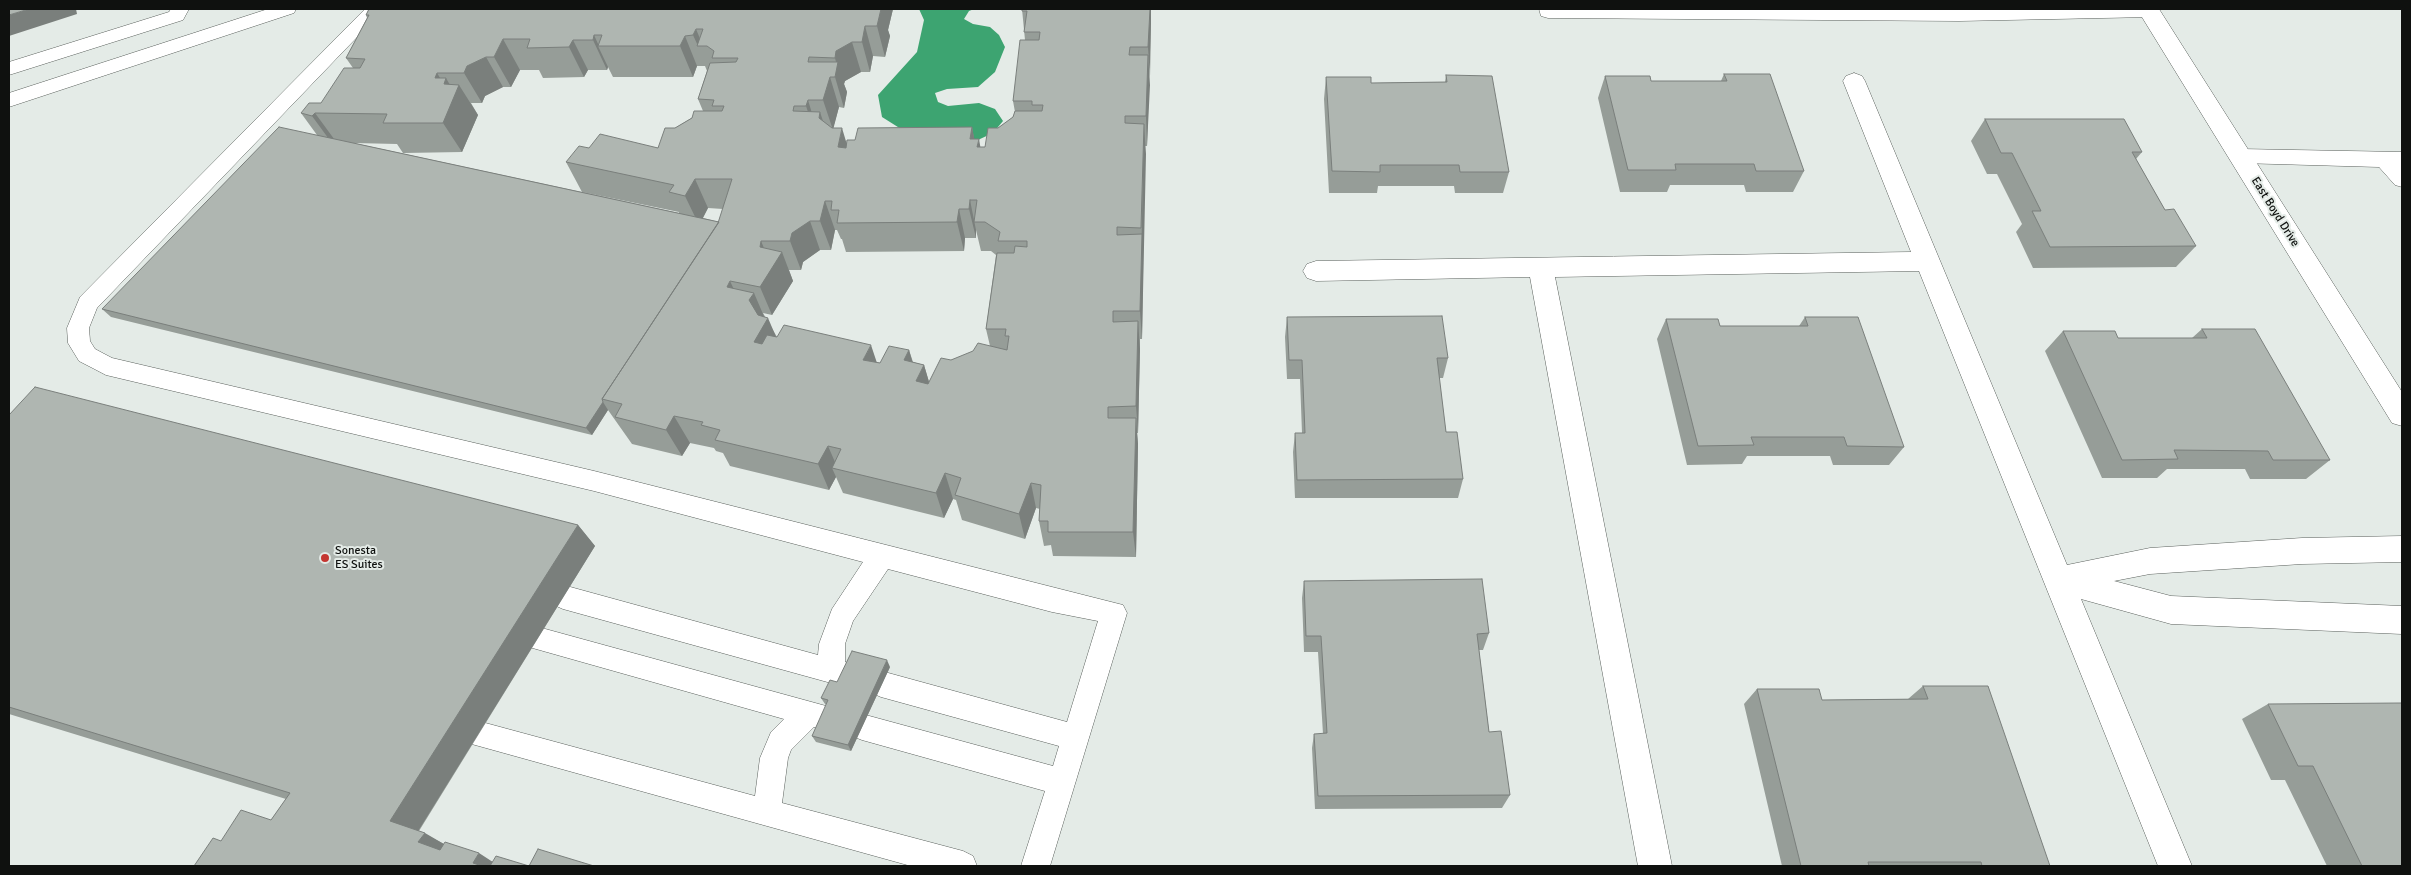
<!DOCTYPE html>
<html>
<head>
<meta charset="utf-8">
<style>
  body { margin:0 }
  #map { position:relative; width:2411px; height:875px; overflow:hidden; background:#e4ebe7; font-family:Signika,sans-serif }
  canvas { display:block }
  .frame { position:absolute; inset:0; border:10px solid #0f110f; pointer-events:none }
</style>
</head>
<body>
<div id="map">
<canvas width="2411" height="875"></canvas>
<div class="frame"></div>
</div>
<script>
const ctx = document.querySelector('canvas').getContext('2d');
ctx.lineJoin = 'round';
function paint(path, color) { ctx.fillStyle = color; ctx.fill(path, 'evenodd'); }
const toPath = rows => new Path2D(rows.map(r => 'M' + r).join(''));
function strokePath(path, color, width, dash) { ctx.strokeStyle = color; ctx.lineWidth = width; ctx.lineCap = dash ? 'butt' : 'round'; ctx.setLineDash(dash || []); ctx.stroke(path); }
function label(font, color, halo, rows, align = 'center') {
  ctx.font = font + ' Signika,sans-serif'; ctx.lineWidth = 4; ctx.setLineDash([]); ctx.textBaseline = 'middle'; ctx.strokeStyle = halo; ctx.fillStyle = color; for (const [text, x, y, turn = 0] of rows) {
    ctx.save(); ctx.translate(x, y); ctx.rotate((+turn || 0) * Math.PI / 180); ctx.textAlign = isNaN(turn) ? turn : align; if (halo) ctx.strokeText(text, 0, 0); ctx.fillText(text, 0, 0); ctx.restore();
  }
}
const water = toPath([
  [919,9,974,9,969,11,964,19,973,24,990,27,999,35,1005,47,995,72,978,87,947,89,935,93,938,102,948,106,979,103,995,109,1003,121,993,133,967,145,909,134,882,117,878,95,917,52,924,20]
]);
const service = toPath([
  [171,9,189,9,183,20,9,75,9,62,169,12,171,9],
  [268,9,296,9,294,13,9,107,9,93,268,9],
  [365,9,384,9,97,308,89,328,90,341,95,349,112,358,594,471,1123,605,1127,613,1050,866,1021,866,1045,791,862,740,852,736,848,727,852,718,862,714,1053,766,1059,746,881,697,872,693,868,684,872,675,881,671,1067,722,1098,621,1052,612,888,569,853,621,845,644,845,662,856,666,860,675,856,684,847,687,831,683,563,609,554,605,550,597,554,589,563,585,818,655,819,644,832,609,863,562,594,491,106,375,79,361,68,343,67,328,80,297,365,9],
  [1539,9,2158,9,2159,11,2157,15,2150,17,1959,21,1548,18,1541,16,1539,9],
  [2240,149,2402,152,2402,187,2395,185,2379,167,2240,163,2233,161,2230,156,2233,151,2240,149],
  [538,627,837,709,841,718,837,727,827,731,814,727,791,750,788,758,782,803,963,851,973,856,977,866,911,866,468,743,464,734,468,725,478,721,755,796,760,758,771,732,784,719,529,647,525,639,529,631,538,627]
]);
const minor = toPath([
  [2137,9,2159,9,2402,392,2402,426,2392,423,2137,9],
  [1854,73,1862,76,1865,81,2067,565,2150,548,2302,538,2402,536,2402,562,2302,564,2150,574,2114,581,2171,596,2402,606,2402,634,2171,624,2081,599,2192,866,2158,866,1919,271,1555,277,1672,866,1638,866,1530,277,1316,281,1307,278,1303,271,1307,264,1316,261,1911,252,1843,81,1846,76,1854,73]
]);
const wall = toPath([
  [369,9,893,9,888,30,890,36,885,57,873,56,870,72,861,72,845,81,844,84,847,92,844,108,839,107,833,128,846,143,855,140,972,127,974,139,980,147,985,147,998,128,1013,117,1015,112,1013,101,1025,40,1022,9,1151,9,1151,21,1147,146,1145,146,1142,339,1140,339,1140,349,1138,433,1137,433,1138,444,1136,557,1053,556,1051,545,1044,546,1039,521,1040,509,1036,508,1025,539,962,520,956,500,953,499,944,518,843,493,836,477,829,490,730,466,723,453,716,451,714,448,690,443,682,456,632,444,608,410,592,435,111,317,102,309,317,135,301,113,321,103,353,68,346,58,367,18,366,15],
  [697,66,705,66,707,71,698,99,703,111,675,128,658,148,589,148,566,162,582,192,679,212,679,213,354,143,397,144,403,153,462,152,478,115,471,103,482,103,485,96,503,87,511,87,520,70,539,70,543,78,584,77,588,70,607,70,608,67,613,77,693,77],
  [708,208,723,209,719,222,703,218],
  [835,230,837,230,841,239,842,239,846,252,964,251,965,238,976,238,976,230,981,251,991,251,996,255,986,329,990,346,951,360,929,382,924,365,913,362,909,350,880,363,777,337,763,313,772,315,793,281,789,270,801,270,803,262,820,250,831,250],
  [1724,74,1804,171,1793,192,1746,192,1744,185,1670,185,1667,192,1620,192,1598,98,1605,76,1651,81,1721,81],
  [1446,75,1509,172,1503,193,1455,193,1454,186,1378,186,1377,193,1329,193,1324,99,1326,77,1371,83,1445,82],
  [1985,119,2142,152,2136,159,2165,210,2196,246,2176,267,2033,268,2016,232,2022,224,1997,174,1987,174,1971,141],
  [1287,317,1448,358,1443,378,1439,378,1446,432,1463,479,1458,498,1295,498,1293,452,1295,433,1302,433,1300,379,1287,379,1285,337],
  [1805,317,1904,447,1889,465,1833,465,1830,456,1747,456,1742,464,1687,465,1657,339,1666,319,1720,326,1799,326],
  [2202,329,2330,460,2306,479,2250,479,2245,469,2167,469,2157,478,2102,478,2045,351,2063,331,2118,338,2192,338],
  [9,415,578,525,595,546,419,831,444,844,493,862,529,866,595,866,194,866,221,841,271,820,286,799,9,714],
  [1304,581,1489,633,1483,650,1479,650,1489,732,1510,795,1502,808,1315,809,1312,748,1314,734,1323,734,1318,652,1304,652,1302,598],
  [890,667,851,751,816,742,812,736,827,705,825,704,821,698,837,682],
  [1923,686,2050,866,1782,866,1744,704,1757,689,1822,700,1908,699],
  [2268,704,2402,866,2327,866,2285,780,2271,780,2242,719]
]);
const shadedWall = toPath([
  [29,9,76,9,77,14,9,36,9,15],
  [881,9,893,9,888,30,890,36,885,57,877,26],
  [1150,9,1151,9,1151,21,1150,77,1148,47],
  [865,26,873,56,870,72,862,42],
  [696,29,703,46,698,46,693,35],
  [594,35,599,46,598,46,608,67,607,70,593,40],
  [685,36,697,66,693,77,680,46],
  [503,39,520,70,511,87,494,57],
  [573,40,588,70,584,77,569,47],
  [852,42,861,72,845,81,844,84,847,92,844,108,835,77,837,66,835,58,836,51],
  [1148,55,1150,85,1147,146,1146,116],
  [486,57,503,87,485,96,482,103,464,73,467,66],
  [437,73,453,99,444,84,446,78,455,94,459,85,478,115,462,152,443,123,435,78],
  [830,77,839,107,833,130,823,100],
  [808,100,817,130,816,136,806,106],
  [820,112,830,142,819,118],
  [315,113,337,143,334,146,312,116],
  [1144,124,1146,154,1142,339,1140,311],
  [972,127,978,157,970,139],
  [842,128,851,158,838,147],
  [979,139,984,168,977,147],
  [695,179,708,208,699,225,685,196],
  [970,200,976,230,976,238,969,209],
  [825,201,835,230,831,250,820,221],
  [959,209,965,238,964,251,957,222],
  [810,221,820,250,803,262,801,270,790,241,792,233],
  [761,241,772,267,782,252,793,281,772,315,760,287,760,247],
  [730,281,743,309,727,287],
  [754,293,766,321,768,318,780,346,767,370,754,342,749,300],
  [1138,321,1140,349,1138,433,1136,406],
  [871,345,880,372,863,360],
  [909,350,917,378,904,360],
  [924,365,932,392,916,381],
  [603,402,608,410,592,435,586,428],
  [674,416,690,443,682,456,666,430],
  [1136,418,1138,444,1136,557,1133,532],
  [828,446,838,469,832,468,836,477,829,490,818,464],
  [945,473,953,499,944,518,936,493],
  [1031,483,1036,508,1025,539,1019,514],
  [578,525,595,546,415,836,390,821],
  [887,660,890,667,851,751,848,745],
  [425,833,449,847,442,857,418,842],
  [479,853,499,866,477,866,473,863]
]);
const building = toPath([
  [9,9,29,9,9,15,9,9],
  [369,9,881,9,877,26,865,26,862,42,852,42,836,51,835,58,809,57,808,62,838,62,835,77,830,77,823,100,808,100,806,106,794,106,793,111,820,112,819,118,832,128,842,128,838,147,846,148,847,140,855,140,858,128,972,127,970,139,979,139,977,147,985,147,988,128,998,128,1013,117,1015,111,1042,111,1043,105,1032,105,1032,101,1013,101,1020,40,1039,40,1040,32,1024,32,1027,11,1022,11,1022,9,1150,9,1148,47,1130,47,1129,55,1148,55,1146,116,1125,116,1125,123,1144,124,1141,228,1117,227,1117,235,1142,234,1140,311,1113,311,1113,322,1138,321,1136,406,1108,407,1108,418,1136,418,1133,532,1048,532,1048,521,1039,521,1041,485,1031,483,1019,514,955,495,961,478,945,473,936,493,832,468,841,449,828,446,818,464,715,440,720,430,701,425,703,422,674,416,666,430,615,417,622,404,602,399,718,223,732,179,695,179,685,196,669,192,674,185,566,162,579,146,589,148,600,134,658,148,665,128,675,128,692,118,694,111,722,111,724,106,712,106,714,100,698,99,710,63,736,62,738,58,712,58,714,51,707,46,697,46,703,29,696,29,693,35,685,36,680,46,598,46,602,35,594,35,593,40,573,40,569,47,527,48,530,39,503,39,494,57,486,57,467,66,464,73,437,73,435,78,446,78,444,84,459,85,443,123,383,123,387,114,315,113,312,116,301,113,309,103,321,103,344,68,360,68,365,59,346,58,369,15,366,15,369,9],
  [970,200,977,200,974,222,985,222,1000,232,998,241,1027,241,1027,247,1015,246,1014,253,997,253,986,329,1006,329,1005,336,1009,336,1007,350,978,343,973,351,951,360,941,358,928,384,916,381,924,365,904,360,909,350,889,346,880,363,863,360,871,345,784,325,777,337,767,335,762,344,754,342,768,318,758,315,749,300,754,293,727,287,730,281,760,287,782,252,760,247,761,241,790,241,792,233,810,221,820,221,825,201,832,201,831,210,839,210,837,223,957,222,959,209,969,209,970,200],
  [1724,74,1770,74,1804,171,1756,171,1754,164,1675,164,1676,170,1628,170,1605,76,1650,76,1651,81,1727,81,1724,74],
  [1446,75,1492,76,1509,172,1460,172,1459,165,1380,165,1380,172,1332,171,1326,77,1371,77,1371,83,1447,82,1446,75],
  [1985,119,2124,119,2142,152,2132,152,2165,210,2174,209,2196,246,2050,247,2032,211,2041,211,2012,153,2001,153,1985,119],
  [279,127,719,222,602,399,603,402,586,428,102,309,279,127],
  [1442,316,1448,358,1437,358,1446,432,1457,432,1463,479,1297,480,1295,433,1305,433,1302,360,1289,360,1287,317,1442,316],
  [1805,317,1858,317,1904,447,1847,446,1844,437,1751,437,1754,445,1698,446,1666,319,1718,319,1720,326,1808,326,1805,317],
  [2202,329,2255,329,2330,460,2273,460,2268,451,2174,450,2178,459,2122,460,2063,331,2115,331,2118,338,2207,338,2202,329],
  [35,387,578,525,390,821,425,833,418,842,440,850,445,842,479,853,473,863,482,866,194,866,213,838,221,841,241,810,271,820,290,793,9,707,9,415,35,387],
  [1482,579,1489,633,1477,634,1489,732,1501,731,1510,795,1318,796,1314,734,1327,733,1321,636,1306,636,1304,581,1482,579],
  [852,651,887,660,848,745,812,736,828,700,821,698,830,680,837,682,852,651],
  [1923,686,1988,686,2050,866,1982,866,1981,862,1868,862,1869,866,1801,866,1757,689,1819,689,1822,700,1928,699,1923,686],
  [2402,703,2402,866,2362,866,2313,766,2298,766,2268,704,2402,703],
  [538,849,594,866,490,866,496,856,529,866,538,849]
]);
const markers = [
  [325,558,5,"#c43631"]
];
const streetNames = [
  ["East Boyd Drive",2275,212,58]
];
const poiNames = [
  ["Sonesta",335,551],
  ["ES Suites",335,565]
];
paint(water, '#3da471');
strokePath(service, '#5b615d', 1);
strokePath(minor, '#5b615d', 1);
paint(service, '#fff');
paint(minor, '#fff');
paint(wall, '#969d98');
paint(shadedWall, '#7a7f7c');
paint(building, '#afb6b1');
strokePath(building, '#7a7f7c', 1);
for (const [x, y, r, color] of markers) { const dot = new Path2D(); dot.arc(x, y, r, 0, 2 * Math.PI); ctx.fillStyle = color; ctx.fill(dot); strokePath(dot, '#e4ebe7', 2); }
label('12px', '#0f110f', '#e4ebe7', streetNames);
label('12px', '#0f110f', '#e4ebe7', poiNames, 'left');
</script>
</body>
</html>
